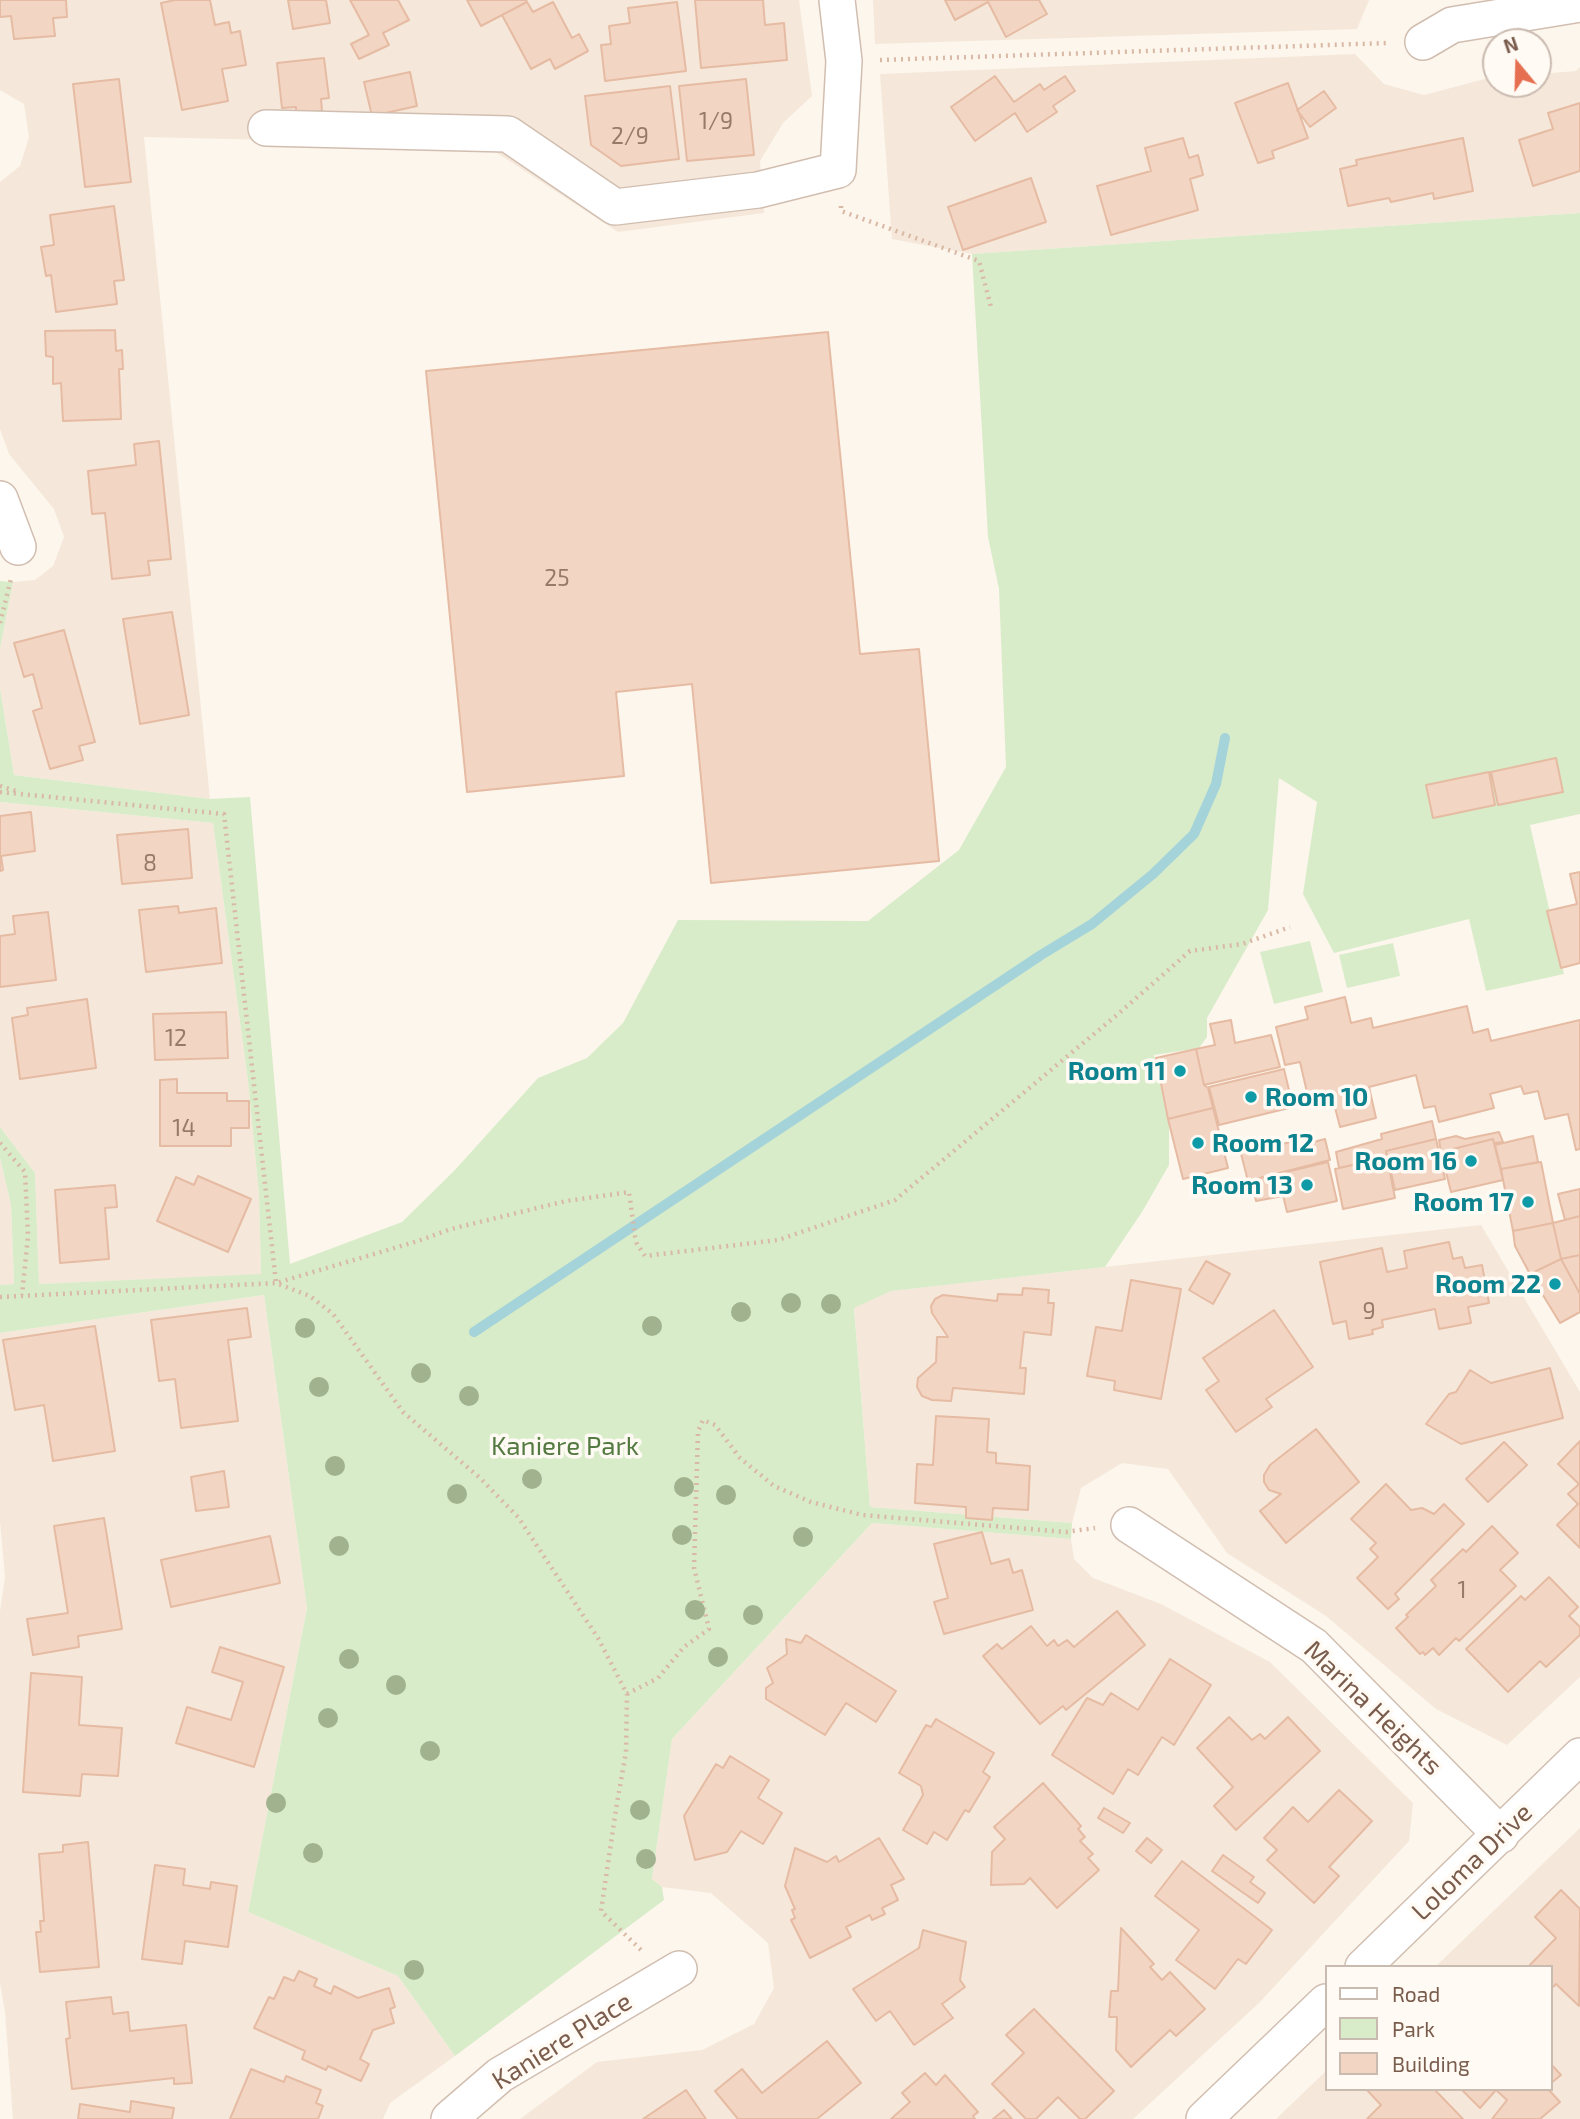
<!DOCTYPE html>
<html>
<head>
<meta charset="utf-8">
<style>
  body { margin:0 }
  #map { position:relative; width:1580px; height:2119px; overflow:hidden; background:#fdf6ec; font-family:"Exo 2",sans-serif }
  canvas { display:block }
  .legend { position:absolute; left:1325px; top:1965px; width:228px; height:126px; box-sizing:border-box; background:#fffaf3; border:2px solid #cabbb1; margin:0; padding:9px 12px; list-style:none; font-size:21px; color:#7a5c4d }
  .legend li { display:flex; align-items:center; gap:14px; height:35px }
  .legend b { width:35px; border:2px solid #cabbb1 }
  .north { position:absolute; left:1482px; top:28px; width:70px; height:70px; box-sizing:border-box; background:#fffaf3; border:2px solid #cabbb1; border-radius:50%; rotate:341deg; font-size:19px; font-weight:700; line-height:28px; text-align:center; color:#7a5c4d }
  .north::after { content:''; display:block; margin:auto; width:24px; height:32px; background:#e76f51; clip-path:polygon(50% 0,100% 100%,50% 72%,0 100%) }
</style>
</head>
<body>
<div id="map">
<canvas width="1580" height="2119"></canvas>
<ul class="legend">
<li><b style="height:9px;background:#fff"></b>Road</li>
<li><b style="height:19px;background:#d8ecc9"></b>Park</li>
<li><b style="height:19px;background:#f3d5c3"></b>Building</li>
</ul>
<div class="north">N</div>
</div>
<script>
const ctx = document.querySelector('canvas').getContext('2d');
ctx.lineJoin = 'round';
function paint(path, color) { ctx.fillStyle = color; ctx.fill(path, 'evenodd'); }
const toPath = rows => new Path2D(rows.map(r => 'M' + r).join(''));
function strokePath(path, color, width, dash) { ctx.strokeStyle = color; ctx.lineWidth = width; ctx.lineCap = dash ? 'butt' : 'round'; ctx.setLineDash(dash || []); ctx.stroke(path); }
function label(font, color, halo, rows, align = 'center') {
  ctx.font = font + ' "Exo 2",sans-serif'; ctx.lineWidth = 7; ctx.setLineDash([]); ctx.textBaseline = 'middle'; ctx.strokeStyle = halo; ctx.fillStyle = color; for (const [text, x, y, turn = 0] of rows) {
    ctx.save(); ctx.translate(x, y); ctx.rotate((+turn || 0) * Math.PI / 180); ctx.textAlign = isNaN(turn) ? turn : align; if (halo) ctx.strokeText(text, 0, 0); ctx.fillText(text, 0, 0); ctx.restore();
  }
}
const residential = toPath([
  [0,0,799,0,812,96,783,123,760,161,764,213,618,232,485,145,144,137,210,799,14,775,0,688,0,649,13,582,35,580,53,566,64,537,54,509,9,454,0,429,0,182,20,166,29,137,24,104,0,90],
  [873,0,1369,0,1357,29,875,44],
  [1355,54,1384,84,1424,95,1496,76,1496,84,1538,84,1538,74,1576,71,1580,67,1580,213,972,254,892,239,880,74],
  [0,802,213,823,248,1081,259,1195,261,1275,39,1284,35,1173,0,1127],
  [0,1158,11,1205,14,1284,0,1285],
  [1481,1225,1580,1392,1580,1677,1507,1745,1436,1709,1326,1616,1227,1553,1168,1469,1122,1463,1081,1488,1072,1523,870,1507,853,1295],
  [264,1295,307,1608,248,1912,398,1976,455,2056,390,2103,383,2119,13,2119,5,2012,0,1983,0,1611,5,1577,0,1521,0,1333],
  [872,1523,1071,1539,1074,1559,1093,1578,1161,1604,1270,1662,1413,1803,1409,1841,1259,2003,1133,2119,520,2119,597,2062,702,2050,754,2024,774,1988,768,1943,711,1893,662,1887,652,1879,672,1739],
  [1580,1828,1580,2119,1276,2119,1326,2071,1326,2089,1550,2089,1550,1967,1435,1967]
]);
const green = toPath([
  [1580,213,1580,814,1530,825,1564,974,1486,991,1469,919,1334,953,1303,894,1317,802,1279,778,1268,910,1207,1018,1207,1037,1199,1048,1154,1055,1169,1126,1169,1165,1142,1212,1105,1267,891,1291,854,1308,870,1507,1072,1523,1071,1539,872,1523,672,1739,652,1879,662,1887,664,1900,455,2056,398,1976,248,1912,307,1608,264,1295,0,1333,0,1285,14,1284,11,1205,0,1158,0,1127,35,1173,39,1284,261,1274,259,1195,248,1081,213,823,0,802,0,688,14,775,210,799,250,797,290,1264,402,1222,454,1171,538,1078,587,1058,623,1023,678,920,868,921,959,850,1006,767,999,589,988,537,972,254],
  [0,581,13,582,0,649],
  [1310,941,1323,992,1274,1004,1260,952],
  [1393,943,1400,976,1347,988,1339,955]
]);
const stream = toPath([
  [474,1332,1041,955,1092,924,1153,874,1194,834,1216,784,1225,738]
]);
const building = toPath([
  [0,0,66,0,67,17,53,18,55,36,14,39,11,16,0,17,0,0],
  [175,0,210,0,215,25,229,22,231,33,240,31,246,65,222,69,228,101,182,110,161,3,175,0],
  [288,0,326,0,330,23,293,29,288,0],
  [350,0,398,0,409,20,383,33,389,45,359,59,351,44,369,35,350,0],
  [467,0,526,0,527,2,481,26,467,0],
  [695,0,763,0,765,25,784,23,787,60,701,68,695,0],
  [945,0,1039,0,1047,14,1006,37,988,2,955,20,945,0],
  [527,2,533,12,553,2,572,38,579,34,588,51,555,69,550,59,531,69,502,15,527,2],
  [677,2,686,71,605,81,601,45,611,44,609,26,630,23,628,8,677,2],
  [324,58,329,98,321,99,322,111,296,113,296,107,282,108,277,63,324,58],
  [410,72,417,106,372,116,364,82,410,72],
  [995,76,1014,102,1040,84,1044,90,1065,76,1075,91,1053,106,1057,112,1027,132,1015,113,975,141,951,107,995,76],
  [119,79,131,182,85,187,73,84,119,79],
  [746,79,754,155,687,161,679,86,746,79],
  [1288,83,1308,138,1272,151,1274,158,1258,163,1235,103,1288,83],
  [670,86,679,159,621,166,591,145,585,96,670,86],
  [1324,91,1336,108,1310,127,1297,110,1324,91],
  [1580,103,1580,171,1533,186,1519,140,1553,129,1548,113,1580,103],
  [1183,138,1189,158,1198,155,1203,175,1190,179,1198,210,1111,235,1097,186,1151,171,1145,148,1183,138],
  [1463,138,1473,191,1434,199,1433,193,1391,202,1389,198,1348,206,1340,169,1357,165,1356,160,1463,138],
  [1031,178,1046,222,963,250,948,207,1031,178],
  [114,206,124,280,114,281,117,304,56,312,51,275,46,276,41,247,54,245,50,215,114,206],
  [115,330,116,351,122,350,123,369,119,369,121,419,63,421,61,383,53,384,53,357,46,356,45,331,115,330],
  [828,332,860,654,919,649,939,861,711,883,692,684,616,692,624,776,467,792,426,371,828,332],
  [159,441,171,559,148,561,150,575,112,579,105,513,92,514,88,471,136,465,134,444,159,441],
  [172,612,189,715,140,724,123,619,172,612],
  [64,630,95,742,79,746,83,760,50,769,33,711,42,708,33,674,24,677,14,643,64,630],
  [1556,758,1563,792,1498,805,1491,772,1556,758],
  [1489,772,1495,805,1433,818,1426,785,1489,772],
  [31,812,35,851,1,856,3,870,0,871,0,816,31,812],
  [188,829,192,878,122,884,117,835,188,829],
  [1580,872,1580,963,1561,968,1547,911,1577,904,1570,874,1580,872],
  [178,906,179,913,216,908,222,963,146,972,139,910,178,906],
  [48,912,56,980,0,987,0,936,15,934,13,916,48,912],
  [1345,997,1351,1023,1371,1018,1373,1028,1467,1006,1473,1033,1488,1029,1491,1041,1580,1020,1580,1149,1576,1150,1568,1114,1545,1119,1538,1091,1524,1094,1521,1086,1490,1094,1494,1108,1439,1122,1435,1106,1424,1108,1416,1075,1369,1087,1376,1118,1340,1127,1332,1096,1309,1101,1300,1062,1285,1065,1276,1027,1308,1019,1305,1007,1345,997],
  [87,999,96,1068,20,1079,12,1018,28,1015,27,1008,87,999],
  [226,1012,228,1058,155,1060,153,1014,226,1012],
  [1231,1020,1235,1043,1271,1035,1280,1067,1204,1085,1196,1049,1215,1045,1210,1024,1231,1020],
  [1196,1049,1204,1085,1208,1088,1213,1108,1168,1119,1156,1058,1196,1049],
  [1284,1069,1293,1107,1219,1125,1209,1087,1284,1069],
  [177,1079,177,1093,227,1093,227,1101,249,1101,249,1128,231,1128,231,1146,160,1146,160,1080,177,1079],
  [1213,1108,1228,1168,1183,1179,1168,1119,1213,1108],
  [1432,1121,1436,1139,1386,1151,1387,1157,1339,1168,1336,1152,1382,1139,1381,1134,1432,1121],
  [1499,1132,1503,1142,1494,1143,1493,1139,1441,1152,1439,1140,1456,1136,1465,1139,1499,1132],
  [1533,1136,1538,1162,1501,1169,1495,1145,1533,1136],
  [1325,1139,1330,1160,1248,1181,1240,1150,1271,1142,1272,1147,1297,1140,1298,1146,1325,1139],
  [1436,1139,1445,1179,1395,1190,1386,1151,1436,1139],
  [1493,1139,1503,1180,1451,1192,1441,1152,1493,1139],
  [1387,1157,1395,1198,1343,1209,1335,1169,1387,1157],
  [1328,1162,1337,1201,1287,1212,1278,1174,1328,1162],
  [1541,1162,1553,1223,1513,1231,1501,1169,1541,1162],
  [1278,1174,1283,1196,1256,1201,1251,1180,1278,1174],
  [198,1176,251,1199,228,1252,157,1221,176,1177,194,1185,198,1176],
  [115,1185,117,1207,105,1208,109,1259,60,1263,55,1190,115,1185],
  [1580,1189,1580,1216,1565,1220,1558,1194,1580,1189],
  [1580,1216,1580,1255,1561,1259,1553,1223,1580,1216],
  [1553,1223,1561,1259,1530,1274,1515,1246,1513,1231,1553,1223],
  [1449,1242,1453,1259,1462,1257,1465,1268,1482,1265,1489,1303,1468,1307,1471,1323,1439,1329,1435,1309,1382,1320,1383,1327,1372,1330,1373,1334,1349,1339,1346,1321,1333,1324,1320,1262,1382,1248,1387,1272,1407,1268,1404,1251,1449,1242],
  [1580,1255,1580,1294,1561,1259,1580,1255],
  [1561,1259,1580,1294,1580,1312,1560,1323,1530,1274,1561,1259],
  [1206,1261,1230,1274,1213,1304,1189,1290,1206,1261],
  [1131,1280,1181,1289,1161,1399,1114,1390,1115,1381,1087,1376,1096,1327,1122,1331,1131,1280],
  [1023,1288,1049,1290,1048,1303,1054,1303,1051,1335,1024,1332,1020,1368,1026,1368,1024,1394,953,1388,951,1401,932,1400,922,1396,917,1387,918,1378,936,1362,937,1337,948,1337,932,1313,931,1306,935,1299,943,1295,997,1301,998,1294,1022,1295,1023,1288],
  [247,1308,251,1337,228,1340,238,1421,181,1428,175,1379,159,1381,151,1320,247,1308],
  [1274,1310,1313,1367,1266,1399,1272,1407,1236,1432,1206,1390,1219,1381,1203,1358,1274,1310],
  [95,1326,115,1451,53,1461,44,1405,15,1410,3,1340,95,1326],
  [1550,1368,1563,1418,1461,1444,1426,1424,1449,1394,1456,1392,1470,1370,1491,1383,1550,1368],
  [936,1416,989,1419,987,1452,996,1453,996,1463,1030,1466,1028,1510,993,1508,992,1520,966,1518,966,1507,915,1503,917,1464,933,1465,936,1416],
  [1316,1429,1359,1482,1286,1543,1260,1511,1281,1494,1269,1490,1264,1482,1264,1475,1270,1465,1316,1429],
  [1580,1441,1580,1548,1557,1525,1578,1504,1568,1494,1579,1484,1558,1464,1580,1441],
  [1504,1442,1527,1465,1488,1502,1466,1479,1504,1442],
  [224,1471,229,1507,196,1511,191,1477,224,1471],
  [1386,1484,1411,1510,1422,1508,1434,1514,1444,1504,1464,1524,1395,1594,1399,1599,1388,1609,1357,1578,1378,1557,1370,1549,1376,1543,1351,1519,1386,1484],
  [104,1518,122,1629,78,1636,79,1647,33,1655,27,1619,68,1613,54,1526,104,1518],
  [1492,1526,1518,1553,1500,1570,1516,1586,1459,1641,1456,1638,1439,1655,1433,1648,1425,1655,1423,1652,1420,1654,1396,1628,1408,1617,1406,1615,1436,1586,1431,1580,1463,1549,1466,1552,1492,1526],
  [982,1532,991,1564,1009,1559,1013,1573,1022,1570,1033,1610,944,1634,934,1602,948,1598,934,1544,982,1532],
  [270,1536,280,1583,171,1607,161,1560,270,1536],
  [1549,1577,1578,1607,1569,1616,1580,1627,1580,1635,1546,1667,1540,1661,1508,1692,1466,1649,1521,1596,1525,1600,1549,1577],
  [1117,1611,1145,1645,1066,1710,1063,1706,1040,1724,983,1656,997,1644,1002,1649,1031,1626,1047,1646,1054,1640,1058,1646,1067,1640,1074,1647,1117,1611],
  [806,1635,896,1691,876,1722,846,1703,825,1735,766,1699,766,1688,773,1683,767,1668,787,1654,786,1639,801,1643,806,1635],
  [220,1647,284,1667,254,1767,176,1743,187,1707,231,1720,243,1682,212,1672,220,1647],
  [1170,1659,1211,1685,1174,1745,1162,1737,1138,1775,1128,1769,1113,1794,1052,1755,1087,1698,1103,1705,1111,1693,1138,1710,1170,1659],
  [31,1673,82,1677,79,1725,122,1728,118,1776,82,1774,80,1796,23,1792,31,1673],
  [1229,1717,1252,1740,1260,1734,1265,1739,1288,1717,1320,1751,1236,1830,1214,1806,1233,1787,1197,1748,1229,1717],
  [936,1719,994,1753,983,1772,990,1777,969,1812,965,1810,947,1840,934,1832,927,1844,903,1830,923,1795,921,1786,899,1773,926,1725,931,1727,936,1719],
  [730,1756,769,1780,758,1798,782,1813,763,1844,741,1831,727,1852,695,1860,684,1816,716,1764,723,1768,730,1756],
  [1043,1783,1081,1826,1078,1829,1085,1837,1080,1841,1093,1854,1088,1858,1099,1870,1057,1908,1030,1878,1024,1884,991,1885,992,1852,1005,1839,994,1827,1043,1783],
  [1339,1790,1372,1821,1329,1867,1339,1876,1314,1903,1267,1860,1277,1850,1264,1838,1293,1807,1308,1822,1339,1790],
  [1104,1808,1130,1823,1123,1833,1098,1818,1104,1808],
  [879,1838,904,1879,891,1885,898,1900,882,1908,885,1914,872,1920,870,1915,846,1927,851,1937,810,1958,791,1920,795,1918,792,1910,795,1909,785,1886,795,1848,827,1862,836,1856,839,1862,879,1838],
  [1147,1838,1162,1850,1151,1863,1136,1851,1147,1838],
  [88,1842,99,1967,40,1972,36,1932,41,1932,40,1921,44,1921,39,1854,63,1852,63,1845,88,1842],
  [1223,1855,1254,1877,1250,1882,1265,1893,1258,1903,1212,1871,1223,1855],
  [1182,1861,1272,1930,1246,1964,1238,1959,1215,1989,1176,1960,1199,1930,1155,1896,1182,1861],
  [155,1865,185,1869,183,1885,210,1889,211,1882,237,1886,228,1947,185,1941,182,1964,142,1959,155,1865],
  [1561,1890,1580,1909,1579,2006,1556,1984,1550,1990,1550,1967,1528,1967,1556,1938,1535,1917,1561,1890],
  [1121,1928,1154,1964,1150,1967,1162,1980,1170,1972,1205,2009,1176,2036,1170,2030,1131,2067,1116,2050,1117,2017,1109,2017,1111,1991,1118,1991,1121,1928],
  [923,1930,966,1942,960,1980,965,1987,942,2004,953,2018,914,2045,890,2011,876,2021,853,1989,919,1948,923,1930],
  [299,1971,317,1979,314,1986,331,1994,334,1986,358,1998,389,1988,395,2007,390,2009,394,2023,373,2030,360,2059,369,2064,361,2081,328,2066,326,2070,302,2059,305,2051,254,2028,269,1997,274,1999,284,1977,294,1981,299,1971],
  [111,1997,113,2014,128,2012,130,2031,186,2025,192,2083,174,2084,174,2078,72,2089,66,2039,70,2038,66,2002,111,1997],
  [1034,2009,1114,2091,1085,2119,1080,2119,1058,2097,1036,2119,1026,2119,992,2084,1024,2053,1006,2035,1034,2009],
  [827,2041,861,2083,817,2119,738,2119,715,2091,742,2069,762,2093,827,2041],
  [1550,2063,1561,2075,1550,2084,1550,2063],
  [251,2069,284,2082,286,2076,321,2090,316,2103,323,2106,318,2119,230,2119,251,2069],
  [925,2073,936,2085,945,2075,978,2112,973,2116,975,2119,891,2119,910,2102,902,2093,925,2073],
  [1366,2089,1434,2089,1463,2119,1367,2119,1381,2105,1366,2089],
  [1461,2089,1548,2089,1560,2102,1540,2119,1492,2119,1507,2100,1496,2090,1480,2108,1461,2089],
  [686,2090,706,2119,643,2119,686,2090],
  [131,2101,174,2108,172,2119,78,2119,80,2104,130,2112,131,2101],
  [1004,2110,1012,2119,993,2119,1004,2110]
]);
const path = toPath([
  [880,60,1389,43],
  [841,206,841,211,979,261,991,307],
  [0,623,11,579],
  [0,786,19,792],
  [0,792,224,814,276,1283,418,1241,451,1229,566,1201,629,1192,635,1236,637,1244,645,1256,778,1240,895,1200,1118,1014,1190,951,1242,944,1290,927],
  [0,1143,25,1172,28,1236,22,1295],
  [0,1297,276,1283,310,1296,333,1314,403,1412,480,1478,518,1517,598,1638,627,1694,626,1752,616,1809,601,1911,641,1950],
  [627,1694,658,1678,684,1647,709,1629,694,1568,698,1431,703,1420,715,1425,740,1458,774,1486,811,1502,862,1515,1066,1532,1095,1528]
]);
const minor = toPath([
  [1423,42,1452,25,1580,4],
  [266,128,508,134,615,207,758,190,838,170,844,61,837,0],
  [0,499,18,547],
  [1129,1525,1314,1646,1501,1835],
  [1363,1967,1580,1756],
  [449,2119,500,2075,679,1969],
  [1204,2119,1326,2002]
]);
const trees = [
  [791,1303],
  [831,1304],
  [741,1312],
  [652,1326],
  [305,1328],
  [421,1373],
  [319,1387],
  [469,1396],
  [335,1466],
  [532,1479],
  [684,1487],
  [457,1494],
  [726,1495],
  [682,1535],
  [803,1537],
  [339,1546],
  [695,1610],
  [753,1615],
  [718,1657],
  [349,1659],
  [396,1685],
  [328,1718],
  [430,1751],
  [276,1803],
  [640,1810],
  [313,1853],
  [646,1859],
  [414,1970]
];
const markers = [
  [1180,1071,7,"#0f9aa8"],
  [1251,1097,7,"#0f9aa8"],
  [1198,1143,7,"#0f9aa8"],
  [1471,1161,7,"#0f9aa8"],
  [1307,1185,7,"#0f9aa8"],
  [1528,1202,7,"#0f9aa8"],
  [1555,1284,7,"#0f9aa8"]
];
const numberNames = [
  ["1/9",716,121],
  ["2/9",630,136],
  ["25",557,578],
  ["8",150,863],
  ["12",176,1038],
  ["14",184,1128],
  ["9",1369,1311],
  ["1",1462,1590]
];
const cultureNames = [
  ["Room 11",1166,1071],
  ["Room 10",1265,1097,"left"],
  ["Room 12",1212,1143,"left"],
  ["Room 16",1457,1161],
  ["Room 13",1293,1185],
  ["Room 17",1514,1202],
  ["Room 22",1541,1284]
];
const parkNames = [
  ["Kaniere Park",565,1446]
];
const streetNames = [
  ["Marina Heights",1373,1708,44],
  ["Loloma Drive",1472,1862,-44],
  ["Kaniere Place",562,2041,-32]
];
paint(residential, '#f5e8da');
paint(green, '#d8ecc9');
strokePath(stream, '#a5d3da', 10);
paint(building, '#f3d5c3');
strokePath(building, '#e6bba3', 2);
strokePath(minor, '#d1beb0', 38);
strokePath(path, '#d9b8a5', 4.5, [2, 5]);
strokePath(minor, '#fff', 35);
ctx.fillStyle = '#a0b28e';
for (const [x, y] of trees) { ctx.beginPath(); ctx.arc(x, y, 10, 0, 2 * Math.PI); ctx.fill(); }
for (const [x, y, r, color] of markers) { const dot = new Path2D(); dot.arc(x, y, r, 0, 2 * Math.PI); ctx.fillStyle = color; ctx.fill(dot); strokePath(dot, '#fffaf3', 2.5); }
label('23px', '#987a6a', null, numberNames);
label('bold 26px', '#0d838f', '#fffaf3', cultureNames, 'right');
label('26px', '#537a41', '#fffaf3', parkNames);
label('26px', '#7a5c4d', '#fffaf3', streetNames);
</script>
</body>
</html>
